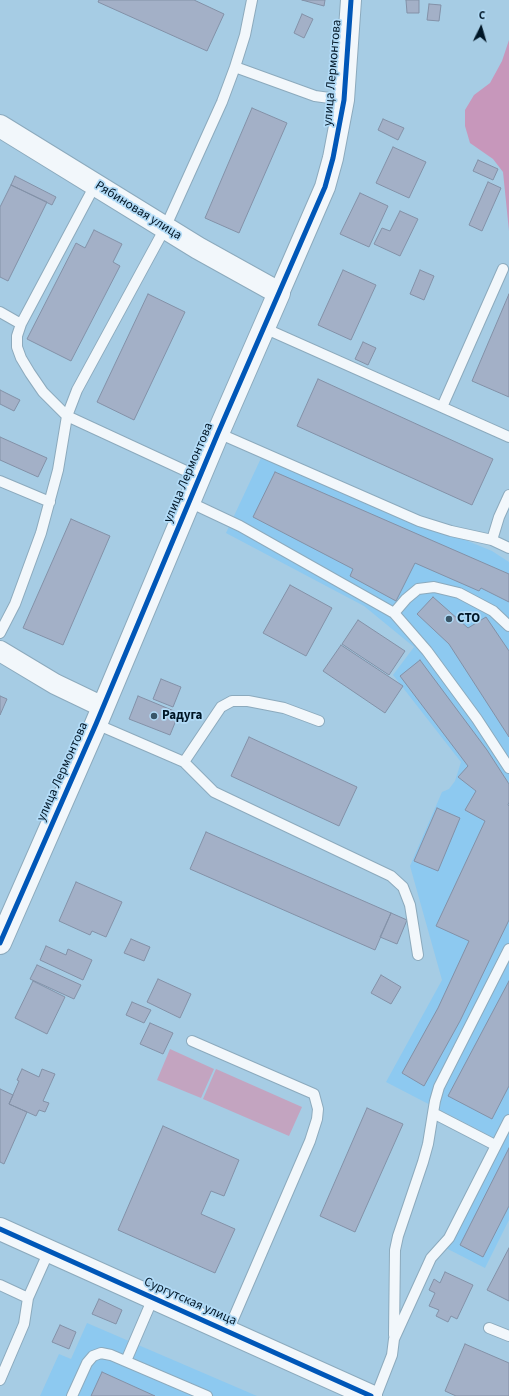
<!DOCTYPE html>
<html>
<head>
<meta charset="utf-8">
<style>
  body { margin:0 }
  #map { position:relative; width:509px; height:1396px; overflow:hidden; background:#a6cce4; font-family:"Source Sans 3",sans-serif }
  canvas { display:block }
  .north { position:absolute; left:461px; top:8px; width:40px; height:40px; -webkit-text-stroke:3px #b2dbf7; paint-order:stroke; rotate:5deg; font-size:11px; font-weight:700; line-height:16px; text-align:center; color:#001626 }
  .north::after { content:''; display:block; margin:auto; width:14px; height:18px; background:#001626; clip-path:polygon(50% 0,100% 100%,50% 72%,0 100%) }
</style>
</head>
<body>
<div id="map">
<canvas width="509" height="1396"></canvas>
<div class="north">С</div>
</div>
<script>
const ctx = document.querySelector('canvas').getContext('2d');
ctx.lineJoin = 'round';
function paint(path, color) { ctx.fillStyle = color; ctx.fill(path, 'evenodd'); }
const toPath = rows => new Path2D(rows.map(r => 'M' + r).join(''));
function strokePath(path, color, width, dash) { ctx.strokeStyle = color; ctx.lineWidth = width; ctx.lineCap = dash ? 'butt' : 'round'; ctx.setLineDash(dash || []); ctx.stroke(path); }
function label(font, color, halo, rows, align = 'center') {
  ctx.font = font + ' "Source Sans 3",sans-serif'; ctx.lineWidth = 3.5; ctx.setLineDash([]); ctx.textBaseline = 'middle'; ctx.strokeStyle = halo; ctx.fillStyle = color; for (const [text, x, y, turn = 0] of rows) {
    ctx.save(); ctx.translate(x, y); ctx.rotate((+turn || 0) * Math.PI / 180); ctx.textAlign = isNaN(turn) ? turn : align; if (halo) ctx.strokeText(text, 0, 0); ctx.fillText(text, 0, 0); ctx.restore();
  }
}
const built = toPath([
  [262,456,492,551,509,562,509,1220,485,1268,440,1245,494,1138,386,1082,442,980,410,866,442,792,449,789,455,781,461,762,393,675,414,647,364,606,226,533],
  [87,1323,257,1396,40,1396,59,1354,71,1359]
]);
const green = toPath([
  [170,1049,214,1069,201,1098,157,1080],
  [216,1069,302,1107,289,1136,203,1099]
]);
const forest = toPath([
  [509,40,509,231,503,172,493,159,470,143,465,126,465,110,474,95,490,83,502,61]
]);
const building = toPath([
  [99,0,194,0,224,14,207,51,98,2,99,0],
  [302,0,325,0,324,6,302,0],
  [406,0,419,0,419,13,407,13,406,0],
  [429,4,441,5,439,21,427,20,429,4],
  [302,14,313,19,304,38,294,33,302,14],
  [252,108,287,123,239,233,205,218,252,108],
  [383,119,404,128,398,140,378,130,383,119],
  [393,147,426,162,409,198,376,183,393,147],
  [478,160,498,169,493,180,473,171,478,160],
  [15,176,56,197,52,205,11,185,15,176],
  [488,182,501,188,482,231,469,225,488,182],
  [11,185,47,202,8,281,0,277,0,207,11,185],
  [360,193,388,206,369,247,340,234,360,193],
  [400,211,418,219,400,256,374,244,382,228,390,231,400,211],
  [94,230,122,244,113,262,120,266,71,361,27,339,76,243,85,248,94,230],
  [343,270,376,285,351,340,318,325,343,270],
  [420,270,434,276,424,300,410,294,420,270],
  [148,294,185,312,134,420,97,402,148,294],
  [509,294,509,397,472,381,509,294],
  [363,342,376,348,368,365,355,359,363,342],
  [318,379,493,459,472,505,297,426,318,379],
  [0,390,20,400,14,411,0,404,0,390],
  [0,437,47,458,38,477,0,460,0,437],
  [275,472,509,574,509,602,481,588,479,591,415,563,396,601,350,576,353,569,253,517,275,472],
  [71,519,110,536,63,645,23,628,71,519],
  [290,585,332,608,306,656,263,633,290,585],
  [433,597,468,628,486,617,509,651,509,737,449,644,417,614,433,597],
  [358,620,405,651,389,675,342,644,358,620],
  [341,645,403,686,385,713,323,671,341,645],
  [420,660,487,750,509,784,509,802,508,805,509,806,509,920,460,1021,424,1086,402,1073,438,1008,469,941,436,926,485,821,465,810,476,791,458,777,468,766,400,676,420,660],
  [161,679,181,687,173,707,153,699,161,679],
  [0,696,7,699,0,715,0,696],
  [138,696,179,713,170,735,129,719,138,696],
  [249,737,357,787,339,826,231,776,249,737],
  [437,808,460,818,438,871,414,861,437,808],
  [206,832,391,913,375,950,190,869,206,832],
  [76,882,122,902,106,937,92,931,90,935,59,921,76,882],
  [391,913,407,920,397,944,380,937,391,913],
  [131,939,150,947,144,961,124,953,131,939],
  [46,946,66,955,68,949,92,960,83,980,40,960,46,946],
  [37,965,81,985,74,999,30,979,37,965],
  [381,975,401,987,391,1004,371,993,381,975],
  [158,979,191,994,180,1018,147,1002,158,979],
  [33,981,65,997,47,1034,15,1018,33,981],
  [509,981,509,1086,492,1119,448,1096,509,981],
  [132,1002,151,1010,144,1023,126,1015,132,1002],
  [150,1023,173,1033,163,1054,140,1044,150,1023],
  [22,1069,39,1077,42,1069,55,1074,43,1101,49,1103,45,1112,39,1110,36,1116,9,1104,19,1081,17,1080,22,1069],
  [0,1089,13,1095,9,1104,27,1112,4,1164,0,1162,0,1089],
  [367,1108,403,1124,355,1232,320,1216,367,1108],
  [163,1126,239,1160,224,1196,211,1191,201,1214,235,1229,215,1273,118,1230,163,1126],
  [509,1148,509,1206,483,1257,460,1245,509,1148],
  [509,1248,509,1301,487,1290,509,1248],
  [445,1272,473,1285,457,1319,451,1316,448,1322,436,1316,439,1310,429,1306,435,1293,429,1290,434,1279,440,1283,445,1272],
  [99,1299,122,1310,116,1324,92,1314,99,1299],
  [60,1325,76,1332,69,1349,52,1342,60,1325],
  [465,1344,509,1363,509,1396,456,1396,445,1391,465,1344],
  [102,1372,155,1396,91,1396,102,1372]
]);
const service = toPath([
  [235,67,315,96,344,100],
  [0,312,21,324,95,185],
  [21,324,17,336,17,347,21,358,30,373,43,392,67,416,199,477],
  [264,328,509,437],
  [442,407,503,269],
  [218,433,419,521,451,531,492,540,499,517,509,495],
  [0,481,50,502],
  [189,502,240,526,394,613,427,651,477,719,509,768],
  [492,540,509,548],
  [394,613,406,599,418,589,434,587,459,593,493,611,509,626],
  [0,633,15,604,41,533,58,470,67,416,77,390,165,228,222,102,235,67,245,35,252,0],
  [96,724,184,762,214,792,391,876,403,887,410,905,418,955],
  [184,762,221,707,232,701,248,701,284,708,319,721],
  [192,1041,314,1094,318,1109,317,1119,310,1141,228,1331],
  [495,1145,433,1113,435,1101,439,1087,509,949],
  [0,1285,28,1298],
  [489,1328,509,1336],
  [394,1335,395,1250,398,1236,423,1162,428,1144,433,1113],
  [126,1361,153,1298],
  [0,1380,24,1324,28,1298,49,1251],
  [72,1396,87,1363,93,1356,101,1353,111,1355,207,1396],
  [376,1396,392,1355,394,1339,431,1258,449,1238,509,1120]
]);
const minor = toPath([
  [279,293,325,187,333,158,344,100,351,0],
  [0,651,55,684,103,707]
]);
const tertiary = toPath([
  [0,126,198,248,279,293,218,433,96,724,0,943],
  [0,1229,371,1396]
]);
const cycleway = toPath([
  [0,943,96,724,218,433,325,187,333,158,344,100,351,0],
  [0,1229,371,1396]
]);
const markers = [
  [449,619,4,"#3a5668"],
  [154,716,4,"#3a5668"]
];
const streetNames = [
  ["улица Лермонтова",333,73,-85],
  ["Рябиновая улица",138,211,32],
  ["улица Лермонтова",189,473,-67],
  ["улица Лермонтова",63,772,-66],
  ["Сургутская улица",190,1302,24]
];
const poiNames = [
  ["СТО",457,619],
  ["Радуга",162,716]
];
paint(built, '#8dc9f0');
paint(green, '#c3a4c0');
paint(forest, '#c797bb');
paint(building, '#a3b0c7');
strokePath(building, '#8391a7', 1);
strokePath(service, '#8caabd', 12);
strokePath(minor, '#8caabd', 22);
strokePath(tertiary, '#8caabd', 24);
strokePath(service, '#f2f7fb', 10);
strokePath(minor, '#f2f7fb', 20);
strokePath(tertiary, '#f2f7fb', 22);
strokePath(cycleway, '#0057b8', 5);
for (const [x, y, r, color] of markers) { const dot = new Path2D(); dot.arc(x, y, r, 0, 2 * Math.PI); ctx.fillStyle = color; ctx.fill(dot); strokePath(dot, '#b2dbf7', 1.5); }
label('13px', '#001626', '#b2dbf7', streetNames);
label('bold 13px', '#001626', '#b2dbf7', poiNames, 'left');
</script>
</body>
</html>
